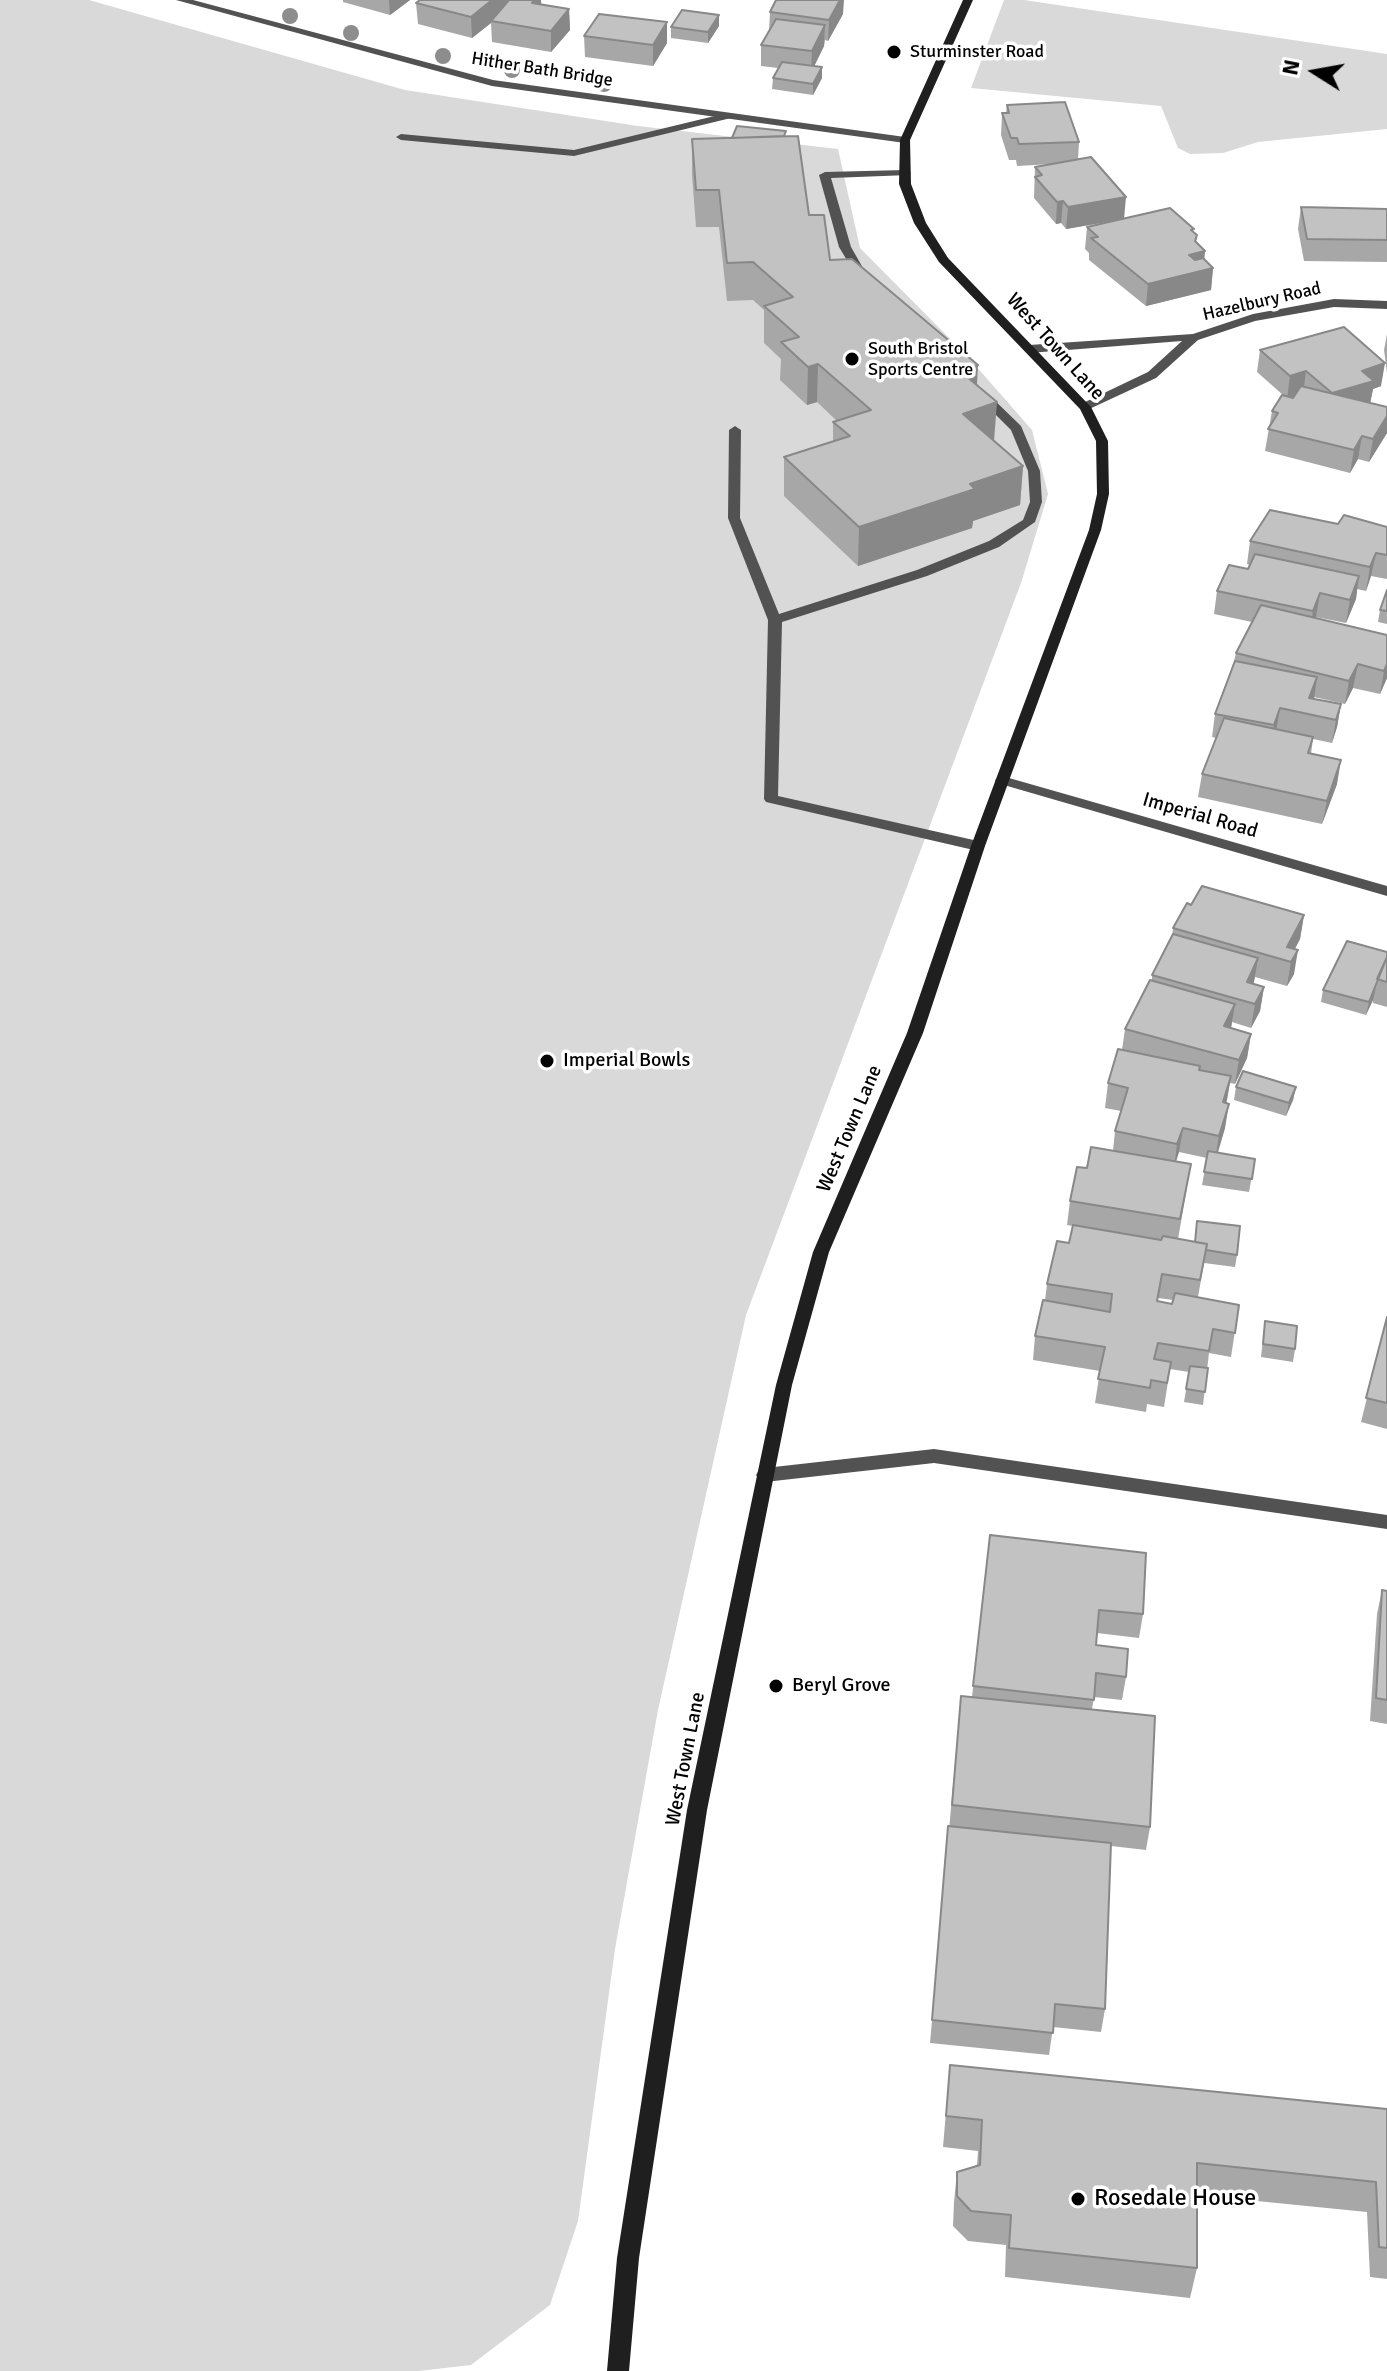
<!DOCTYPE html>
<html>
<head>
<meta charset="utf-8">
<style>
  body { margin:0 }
  #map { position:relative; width:1387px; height:2371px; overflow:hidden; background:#fff; font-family:Signika,sans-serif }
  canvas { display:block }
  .north { position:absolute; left:1275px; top:32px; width:80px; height:80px; -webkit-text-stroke:6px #fff; paint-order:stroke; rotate:281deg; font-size:22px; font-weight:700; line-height:32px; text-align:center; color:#000 }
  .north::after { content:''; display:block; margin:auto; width:28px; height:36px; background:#000; clip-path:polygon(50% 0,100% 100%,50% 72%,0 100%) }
</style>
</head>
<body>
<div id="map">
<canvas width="1387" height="2371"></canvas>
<div class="north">N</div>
</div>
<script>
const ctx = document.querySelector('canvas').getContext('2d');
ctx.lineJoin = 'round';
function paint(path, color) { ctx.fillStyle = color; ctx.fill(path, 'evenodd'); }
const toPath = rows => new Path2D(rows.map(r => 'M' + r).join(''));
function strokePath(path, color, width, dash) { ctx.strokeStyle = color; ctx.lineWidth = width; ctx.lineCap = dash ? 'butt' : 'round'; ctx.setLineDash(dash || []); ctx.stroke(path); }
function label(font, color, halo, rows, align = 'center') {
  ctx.font = font + ' Signika,sans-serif'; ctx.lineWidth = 7; ctx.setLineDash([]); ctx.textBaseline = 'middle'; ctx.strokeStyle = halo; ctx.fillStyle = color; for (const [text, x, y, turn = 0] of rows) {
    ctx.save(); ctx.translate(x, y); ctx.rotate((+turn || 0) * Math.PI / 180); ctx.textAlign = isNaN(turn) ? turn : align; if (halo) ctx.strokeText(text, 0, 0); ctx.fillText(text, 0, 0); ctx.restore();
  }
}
const green = toPath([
  [0,0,89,0,405,90,638,126,838,149,860,248,968,357,1032,430,1048,494,1021,583,746,1315,658,1710,615,1949,578,2221,550,2305,471,2365,419,2371,0,2371],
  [1004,0,1024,0,1387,54,1387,129,1258,142,1223,153,1190,154,1178,148,1161,106,971,88]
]);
const lane = toPath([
  [727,113,731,114,731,118,574,156,401,140,396,137,401,134,574,150,727,113],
  [905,170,911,173,909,175,831,178,851,247,867,275,857,277,839,247,819,175,825,172,905,170],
  [983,392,987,393,1021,426,1040,471,1042,502,1035,522,999,547,927,576,782,622,778,796,978,841,985,846,978,851,766,802,764,799,768,620,728,518,729,430,735,426,741,430,740,518,779,614,917,570,989,541,1023,520,1030,502,1028,471,1011,430,977,396,983,392]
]);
const street = toPath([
  [176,0,193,0,493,80,905,137,910,140,905,143,492,86,176,0],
  [1334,299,1387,301,1387,309,1334,307,1255,321,1198,340,1156,378,1085,411,1079,407,1081,404,1148,372,1182,341,1029,353,1023,349,1029,345,1193,334,1253,314,1334,299],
  [1002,776,1387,886,1387,896,997,783,995,780,1002,776],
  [934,1449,1387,1515,1387,1529,934,1463,765,1482,759,1480,756,1475,759,1470,765,1468,934,1449]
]);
const secondary = toPath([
  [963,0,973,0,910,140,911,184,926,223,948,258,1091,407,1108,441,1109,494,1101,530,985,846,923,1033,829,1252,792,1385,707,1810,639,2258,629,2371,607,2371,617,2258,687,1810,776,1385,813,1252,907,1033,971,846,1089,530,1097,494,1096,441,1080,409,939,262,914,223,899,184,900,140,963,0]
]);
const trees = [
  [290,16],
  [351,33],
  [443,56],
  [512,70],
  [604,84]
];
const wall = toPath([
  [343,0,410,0,390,15,343,2],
  [416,3,542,4,569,9,570,30,551,52,492,42,491,23,472,38,418,24],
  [770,12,843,14,828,41,825,40,824,46,814,66,822,78,813,95,772,89,773,78,778,68,761,66,761,45,769,31],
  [719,26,708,43,671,38,671,27],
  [584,36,667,43,653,66,585,57],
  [1007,105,1079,142,1078,160,1124,219,1194,233,1197,235,1196,242,1205,251,1204,260,1213,268,1211,290,1146,306,1089,260,1089,253,1085,249,1087,227,1124,219,1066,229,1061,223,1056,224,1034,198,1035,167,1052,164,1017,166,1016,160,1009,160,1001,135,1002,113,1006,113],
  [786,136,809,215,830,260,977,385,994,441,1023,466,1020,505,973,521,972,528,858,566,784,496,784,457,833,442,833,422,837,421,817,402,807,405,780,380,781,359,764,343,764,310,753,300,727,301,719,227,696,227,692,175,692,139],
  [1301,207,1387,209,1387,262,1304,261,1298,229],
  [1387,334,1387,373,1384,350],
  [1260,350,1381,386,1373,389,1370,403,1387,407,1387,433,1369,462,1358,459,1350,473,1265,451,1272,411,1283,395,1257,372],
  [1338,524,1387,527,1387,579,1371,576,1366,591,1357,589,1356,599,1346,623,1316,617,1316,618,1387,635,1387,678,1380,694,1353,688,1345,704,1314,697,1314,699,1341,704,1337,727,1332,743,1313,739,1311,754,1337,784,1322,824,1198,797,1202,774,1216,738,1212,737,1215,714,1234,661,1236,653,1252,622,1214,614,1217,591,1248,569,1250,565,1247,564,1250,541],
  [1387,590,1387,624,1378,622,1380,610],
  [1191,905,1304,915,1300,939,1295,949,1294,974,1287,986,1255,977,1253,984,1264,987,1260,1011,1251,1028,1232,1022,1231,1028,1251,1034,1247,1058,1235,1084,1230,1083,1226,1103,1225,1128,1218,1153,1255,1159,1249,1192,1202,1185,1207,1158,1179,1152,1176,1161,1187,1188,1178,1239,1237,1255,1235,1267,1204,1263,1198,1297,1239,1305,1231,1357,1209,1353,1203,1405,1184,1402,1189,1372,1170,1369,1164,1407,1147,1404,1146,1412,1095,1403,1100,1371,1033,1360,1035,1336,1045,1301,1047,1284,1069,1243,1073,1226,1067,1225,1070,1201,1087,1168,1113,1151,1115,1131,1121,1111,1105,1108,1108,1083,1122,1050,1125,1029,1152,981,1152,975,1172,937,1173,928],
  [1158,1298,1173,1300,1172,1304,1158,1301],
  [1387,952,1387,1007,1373,1003,1373,1000,1366,1015,1321,1002,1323,990],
  [1236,1087,1296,1087,1293,1100,1286,1116,1234,1100],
  [1387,1317,1387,1429,1361,1422],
  [1265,1321,1295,1349,1293,1362,1261,1357],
  [990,1535,1143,1614,1139,1638,1097,1633,1096,1645,1126,1677,1122,1700,1094,1697,1092,1709,1150,1827,1146,1850,1111,1846,1105,2009,1101,2032,1053,2027,1049,2055,930,2043,961,1696,972,1697],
  [1382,1590,1387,1591,1387,1724,1370,1721,1377,1614],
  [950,2065,1387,2109,1387,2279,1370,2277,1367,2212,1197,2195,1197,2268,1190,2298,1005,2277,1006,2245,968,2241,953,2226,954,2202,957,2172,977,2166,978,2151,943,2147]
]);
const shadedWall = toPath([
  [389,0,410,0,390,15],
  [492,0,511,0,491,21,491,23,472,38,471,17],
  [534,0,541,0,542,12,532,3],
  [840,0,844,0,843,14,828,41,829,20],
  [569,9,570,30,551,52,551,31],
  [719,15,719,26,708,43,708,32],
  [667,22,667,43,653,66,653,45],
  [825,25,824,46,811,73,812,51],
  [822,67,822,78,813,95,813,84],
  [1126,197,1124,219,1066,229,1068,207],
  [1063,201,1061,223,1056,224,1057,202],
  [1197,235,1194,254,1205,251,1203,270,1213,268,1211,290,1146,306,1148,284,1195,241],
  [1385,363,1381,386,1373,389,1370,404,1332,393,1362,371],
  [818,364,817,402,807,405,808,367],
  [978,365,976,404,960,371],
  [1306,371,1303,394,1287,399,1290,376],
  [997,402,994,441,963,414],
  [1387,416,1387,433,1369,462,1373,439],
  [1362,436,1358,459,1350,473,1354,450],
  [1023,466,1020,505,973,521,972,528,858,566,859,527,970,484],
  [1376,553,1371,576,1366,591,1370,567],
  [1359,576,1356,599,1346,623,1350,600],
  [1320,593,1316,617,1309,635,1313,611],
  [1358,664,1353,688,1345,704,1349,681],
  [1387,664,1387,678,1380,694,1384,671],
  [1317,677,1314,700,1309,698],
  [1341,704,1337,727,1332,743,1336,720],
  [1280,708,1276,732,1270,749,1274,725],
  [1341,760,1337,784,1322,824,1327,801],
  [1304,915,1300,939,1288,961,1287,947],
  [1298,950,1294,974,1287,986,1291,962],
  [1258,958,1254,982,1245,1001,1247,982],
  [1264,987,1260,1011,1251,1028,1255,1004],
  [1376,988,1373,1000,1366,1015,1369,1002],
  [1235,1004,1231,1028,1221,1050,1224,1026],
  [1251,1034,1247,1058,1235,1084,1239,1060],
  [1231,1076,1227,1100,1219,1126,1223,1102],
  [1296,1087,1293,1100,1286,1116,1289,1103],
  [1229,1104,1225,1128,1215,1160,1219,1136],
  [1183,1128,1179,1152,1174,1168,1177,1144]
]);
const building = toPath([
  [420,0,492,0,471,17,416,3,420,0],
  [509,0,534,0,532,3,569,9,551,31,491,21,509,0],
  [776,0,840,0,829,20,770,12,776,0],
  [682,10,719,15,708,32,671,27,682,10],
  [599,14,667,22,653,45,584,36,599,14],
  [776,19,825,25,812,51,761,45,776,19],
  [782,62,822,67,813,84,773,78,782,62],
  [1065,102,1079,142,1019,144,1017,138,1011,138,1002,113,1009,113,1007,105,1065,102],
  [737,126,786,131,784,136,732,138,737,126],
  [798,136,809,215,824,215,830,260,852,259,978,365,960,371,997,402,963,414,1023,466,970,484,975,489,859,527,784,457,850,436,833,422,871,410,818,364,808,367,781,342,799,337,764,306,793,297,753,262,727,263,719,190,696,190,692,139,798,136],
  [1091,157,1126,197,1068,207,1063,201,1057,202,1035,177,1042,175,1035,167,1091,157],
  [1301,207,1387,209,1387,240,1307,239,1301,207],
  [1170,208,1194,229,1191,230,1197,235,1195,241,1205,251,1189,255,1195,260,1203,258,1213,268,1148,284,1091,238,1098,237,1087,227,1170,208],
  [1344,327,1385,363,1362,371,1374,381,1332,393,1306,371,1290,376,1260,350,1344,327],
  [1301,386,1387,407,1387,416,1373,439,1362,436,1354,450,1268,429,1278,413,1272,411,1282,395,1293,398,1301,386],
  [1270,510,1338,524,1344,515,1387,527,1387,555,1376,553,1370,567,1250,541,1270,510],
  [1255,554,1359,576,1350,600,1320,593,1313,611,1217,591,1229,565,1248,569,1255,554],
  [1387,590,1387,611,1380,610,1387,590],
  [1261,605,1387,635,1387,664,1384,671,1358,664,1349,681,1236,653,1261,605],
  [1235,661,1317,677,1309,698,1341,704,1336,720,1280,708,1274,725,1215,714,1235,661],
  [1224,718,1313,737,1308,753,1341,760,1327,801,1202,774,1224,718],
  [1202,886,1304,915,1287,947,1298,950,1291,962,1173,928,1187,903,1191,905,1202,886],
  [1173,934,1258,958,1247,982,1264,987,1255,1004,1152,975,1173,934],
  [1347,941,1387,952,1387,957,1369,1002,1323,990,1347,941],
  [1387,957,1387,982,1377,979,1387,957],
  [1150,980,1235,1004,1224,1026,1251,1034,1239,1060,1125,1029,1150,980],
  [1118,1049,1200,1066,1199,1070,1231,1076,1223,1102,1229,1104,1219,1136,1183,1128,1177,1144,1115,1131,1128,1088,1108,1083,1118,1049],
  [1243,1071,1296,1087,1289,1103,1236,1087,1243,1071],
  [1091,1147,1191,1164,1180,1219,1070,1201,1077,1167,1087,1168,1091,1147],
  [1208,1151,1255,1159,1252,1179,1204,1172,1208,1151],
  [1197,1221,1240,1226,1237,1255,1206,1250,1207,1244,1195,1242,1197,1221],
  [1073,1225,1161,1240,1163,1236,1207,1244,1200,1280,1162,1274,1157,1301,1172,1304,1175,1293,1239,1305,1235,1333,1213,1329,1209,1351,1158,1343,1154,1359,1171,1362,1167,1383,1151,1380,1150,1388,1098,1379,1105,1347,1035,1336,1043,1300,1110,1312,1112,1294,1047,1284,1057,1241,1069,1243,1073,1225],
  [1387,1317,1387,1403,1366,1398,1387,1317],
  [1265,1321,1297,1326,1295,1349,1263,1344,1265,1321],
  [1190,1366,1208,1368,1205,1392,1186,1389,1190,1366],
  [990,1535,1146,1553,1143,1614,1099,1610,1096,1645,1128,1649,1126,1677,1096,1673,1094,1700,973,1686,990,1535],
  [1382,1590,1387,1591,1387,1700,1376,1698,1382,1590],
  [961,1696,1155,1716,1150,1827,952,1805,961,1696],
  [948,1826,1111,1843,1105,2009,1055,2004,1053,2033,932,2020,948,1826],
  [950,2065,1387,2109,1387,2248,1379,2247,1376,2182,1197,2163,1197,2268,1009,2248,1011,2215,971,2211,957,2196,957,2172,980,2165,982,2120,946,2116,950,2065]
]);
const markers = [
  [894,52,8,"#000"],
  [852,359,8,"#000"],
  [547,1061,8,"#000"],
  [776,1686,8,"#000"],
  [1078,2199,8,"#000"]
];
const farPoinames = [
  ["Sturminster Road",910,52],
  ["South Bristol",868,349],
  ["Sports Centre",868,370]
];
const farStreetnames = [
  ["Hither Bath Bridge",542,70,9],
  ["Hazelbury Road",1262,302,-13]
];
const streetNames = [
  ["West Town Lane",1055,347,48],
  ["Imperial Road",1200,816,16],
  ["West Town Lane",850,1129,-67],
  ["West Town Lane",686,1759,-79]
];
const poiNames = [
  ["Imperial Bowls",563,1061],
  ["Beryl Grove",792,1686]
];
const nearPoinames = [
  ["Rosedale House",1094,2199]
];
paint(green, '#d9d9d9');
paint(lane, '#525252');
paint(street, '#525252');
paint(secondary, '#1f1f1f');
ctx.fillStyle = '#8d8d8d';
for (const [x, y] of trees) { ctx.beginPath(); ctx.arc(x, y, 8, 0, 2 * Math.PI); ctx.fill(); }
paint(wall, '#a7a7a7');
paint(shadedWall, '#888');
paint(building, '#c2c2c2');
strokePath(building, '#888', 2);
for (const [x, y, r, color] of markers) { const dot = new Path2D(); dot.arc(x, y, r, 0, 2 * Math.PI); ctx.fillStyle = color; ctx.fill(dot); strokePath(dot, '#fff', 3); }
label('18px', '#000', '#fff', farPoinames, 'left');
label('18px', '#000', '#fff', farStreetnames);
label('20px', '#000', '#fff', streetNames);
label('20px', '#000', '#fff', poiNames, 'left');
label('24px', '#000', '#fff', nearPoinames, 'left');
</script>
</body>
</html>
